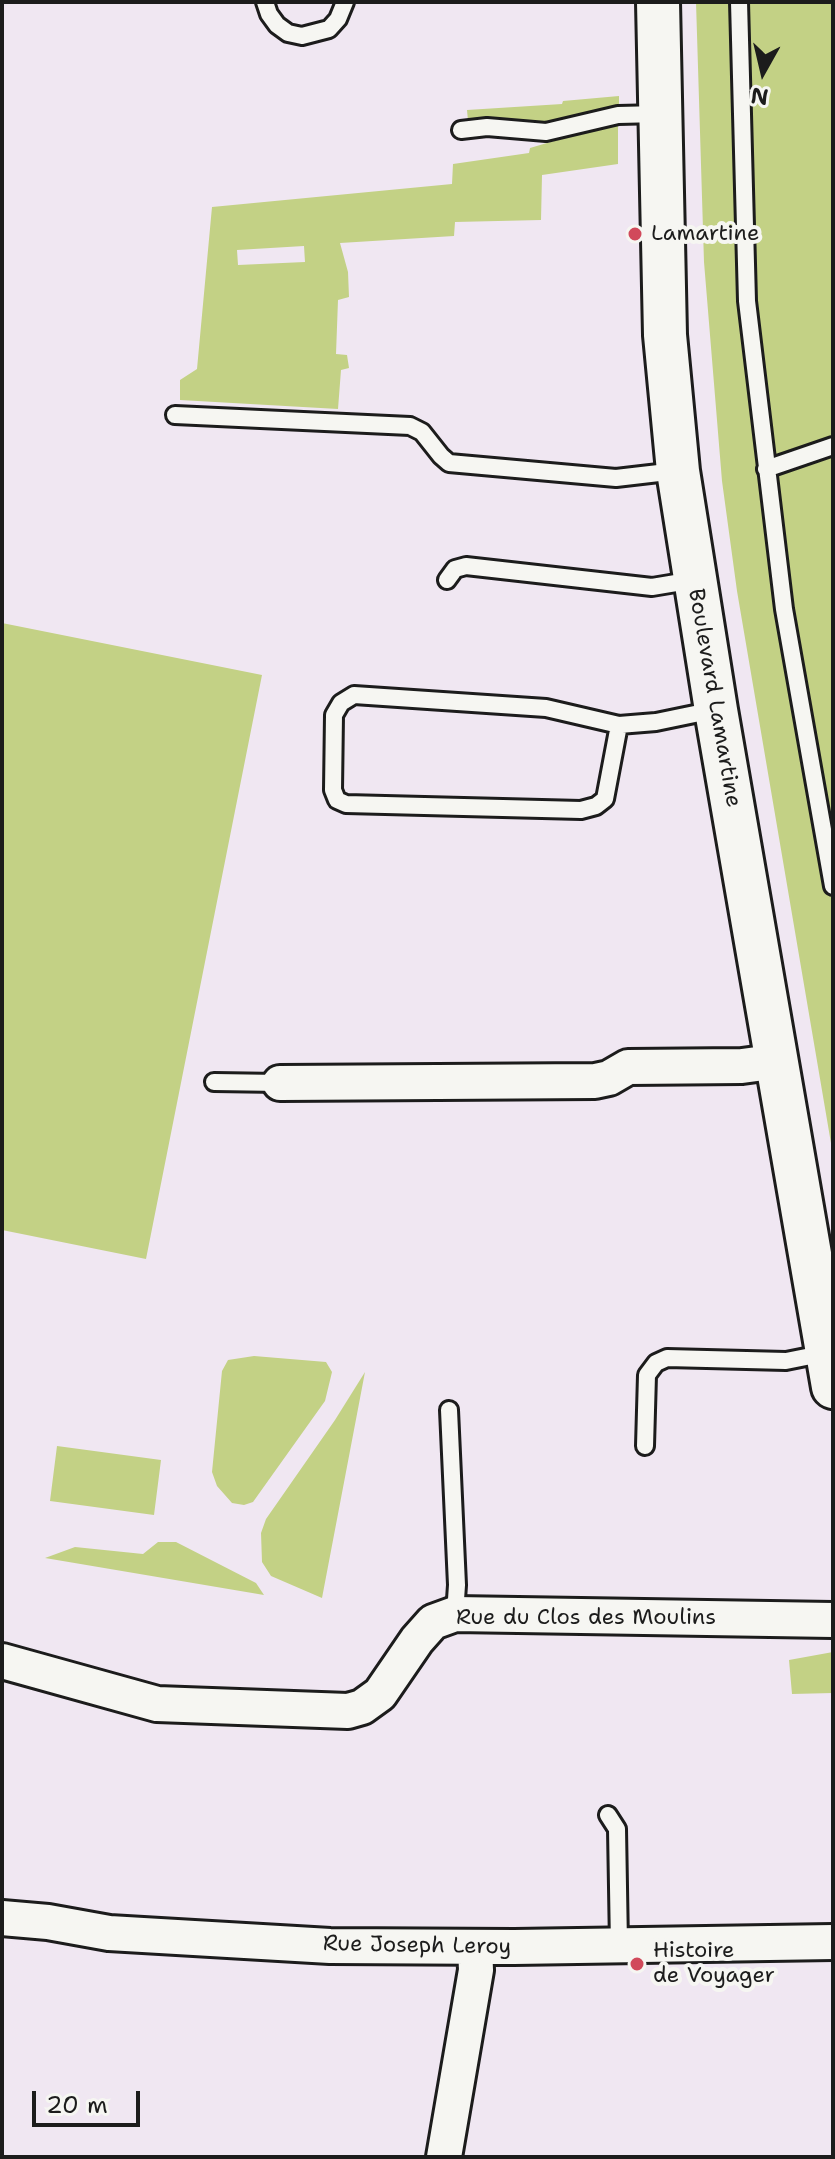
<!DOCTYPE html>
<html>
<head>
<meta charset="utf-8">
<style>
  body { margin:0 }
  #map { position:relative; width:835px; height:2159px; overflow:hidden; background:#f0e7f2; font-family:"Shantell Sans",sans-serif }
  canvas { display:block }
  .frame { position:absolute; inset:0; border:4px solid #1c1c1c; pointer-events:none }
  .north { position:absolute; left:723px; top:32px; width:80px; height:80px; -webkit-text-stroke:6px #f6f6f2; paint-order:stroke; rotate:188deg; font-size:22px; font-weight:700; line-height:32px; text-align:center; color:#1c1c1c }
  .north::after { content:''; display:block; margin:auto; width:28px; height:36px; background:#1c1c1c; clip-path:polygon(50% 0,100% 100%,50% 72%,0 100%) }
  .scale { position:absolute; left:32px; top:2091px; width:108px; height:36px; box-sizing:border-box; border:4px solid #1c1c1c; border-top:0; padding-left:10px; font-size:24px; line-height:28px; white-space:nowrap; color:#1c1c1c; -webkit-text-stroke:6px #f6f6f2; paint-order:stroke }
</style>
</head>
<body>
<div id="map">
<canvas width="835" height="2159"></canvas>
<div class="frame"></div>
<div class="north">N</div>
<div class="scale">20 m</div>
</div>
<script>
const ctx = document.querySelector('canvas').getContext('2d');
ctx.lineJoin = 'round';
function paint(path, color) { ctx.fillStyle = color; ctx.fill(path, 'evenodd'); }
const toPath = rows => new Path2D(rows.map(r => 'M' + r).join(''));
function strokePath(path, color, width, dash) { ctx.strokeStyle = color; ctx.lineWidth = width; ctx.lineCap = dash ? 'butt' : 'round'; ctx.setLineDash(dash || []); ctx.stroke(path); }
function label(font, color, halo, rows, align = 'center') {
  ctx.font = font + ' "Shantell Sans",sans-serif'; ctx.lineWidth = 8; ctx.setLineDash([]); ctx.textBaseline = 'middle'; ctx.strokeStyle = halo; ctx.fillStyle = color; for (const [text, x, y, turn = 0] of rows) {
    ctx.save(); ctx.translate(x, y); ctx.rotate((+turn || 0) * Math.PI / 180); ctx.textAlign = isNaN(turn) ? turn : align; if (halo) ctx.strokeText(text, 0, 0); ctx.fillText(text, 0, 0); ctx.restore();
  }
}
const green = toPath([
  [696,2,833,2,833,1155,737,591,722,481,704,262],
  [619,96,619,108,539,124,468,121,467,110,562,104,563,101],
  [618,122,618,164,542,175,541,220,455,222,454,236,340,243,348,272,349,297,338,300,336,354,347,355,349,368,341,370,338,409,180,400,180,380,197,369,212,207,452,184,453,164,529,153,530,148],
  [304,246,305,262,238,265,237,250],
  [2,623,262,675,146,1259,2,1230],
  [254,1356,326,1362,332,1372,325,1401,253,1502,244,1505,232,1503,217,1486,212,1472,222,1371,228,1360],
  [365,1372,322,1598,271,1576,262,1562,261,1533,266,1519,335,1420],
  [57,1446,161,1460,154,1515,50,1501],
  [158,1542,176,1542,256,1583,264,1595,45,1558,75,1547,143,1554],
  [833,1652,833,1693,792,1694,789,1660]
]);
const service = toPath([
  [265,2,269,14,277,25,288,33,302,36,329,29,338,19,345,2],
  [739,2,747,301,784,609,833,886],
  [461,130,487,127,546,132,618,115,659,114],
  [175,415,410,426,422,432,441,456,449,463,616,478,676,471],
  [766,469,833,446],
  [447,580,455,569,466,566,652,587,694,580],
  [619,725,605,799,596,806,581,810,346,804,337,800,333,790,334,715,341,703,354,695,546,708,619,725,656,722,714,710],
  [214,1082,280,1083],
  [449,1410,457,1585,455,1614],
  [645,1446,647,1375,656,1363,667,1358,786,1361,826,1353],
  [608,1815,617,1829,619,1945]
]);
const minor = toPath([
  [280,1083,595,1081,609,1078,628,1067,742,1066,779,1061],
  [2,1661,157,1704,348,1711,362,1707,380,1694,417,1640,433,1622,455,1614,833,1620],
  [2,1918,48,1922,109,1933,330,1946,514,1947,833,1942],
  [444,2157,476,1970,475,1947]
]);
const tertiary = toPath([
  [658,2,665,335,678,471,716,710,833,1387]
]);
const markers = [
  [635,234,8,"#d1495b"],
  [637,1964,8,"#d1495b"]
];
const poiNames = [
  ["Lamartine",651,234],
  ["Histoire",653,1951],
  ["de Voyager",653,1976]
];
const streetNames = [
  ["Boulevard Lamartine",714,698,80],
  ["Rue du Clos des Moulins",586,1618],
  ["Rue Joseph Leroy",417,1946,1]
];
paint(green, '#c3d185');
strokePath(service, '#1c1c1c', 22);
strokePath(minor, '#1c1c1c', 40);
strokePath(tertiary, '#1c1c1c', 48);
strokePath(service, '#f6f6f2', 16);
strokePath(minor, '#f6f6f2', 34);
strokePath(tertiary, '#f6f6f2', 42);
for (const [x, y, r, color] of markers) { const dot = new Path2D(); dot.arc(x, y, r, 0, 2 * Math.PI); ctx.fillStyle = color; ctx.fill(dot); strokePath(dot, '#f6f6f2', 3); }
label('22px', '#1c1c1c', '#f6f6f2', poiNames, 'left');
label('22px', '#1c1c1c', '#f6f6f2', streetNames);
</script>
</body>
</html>
